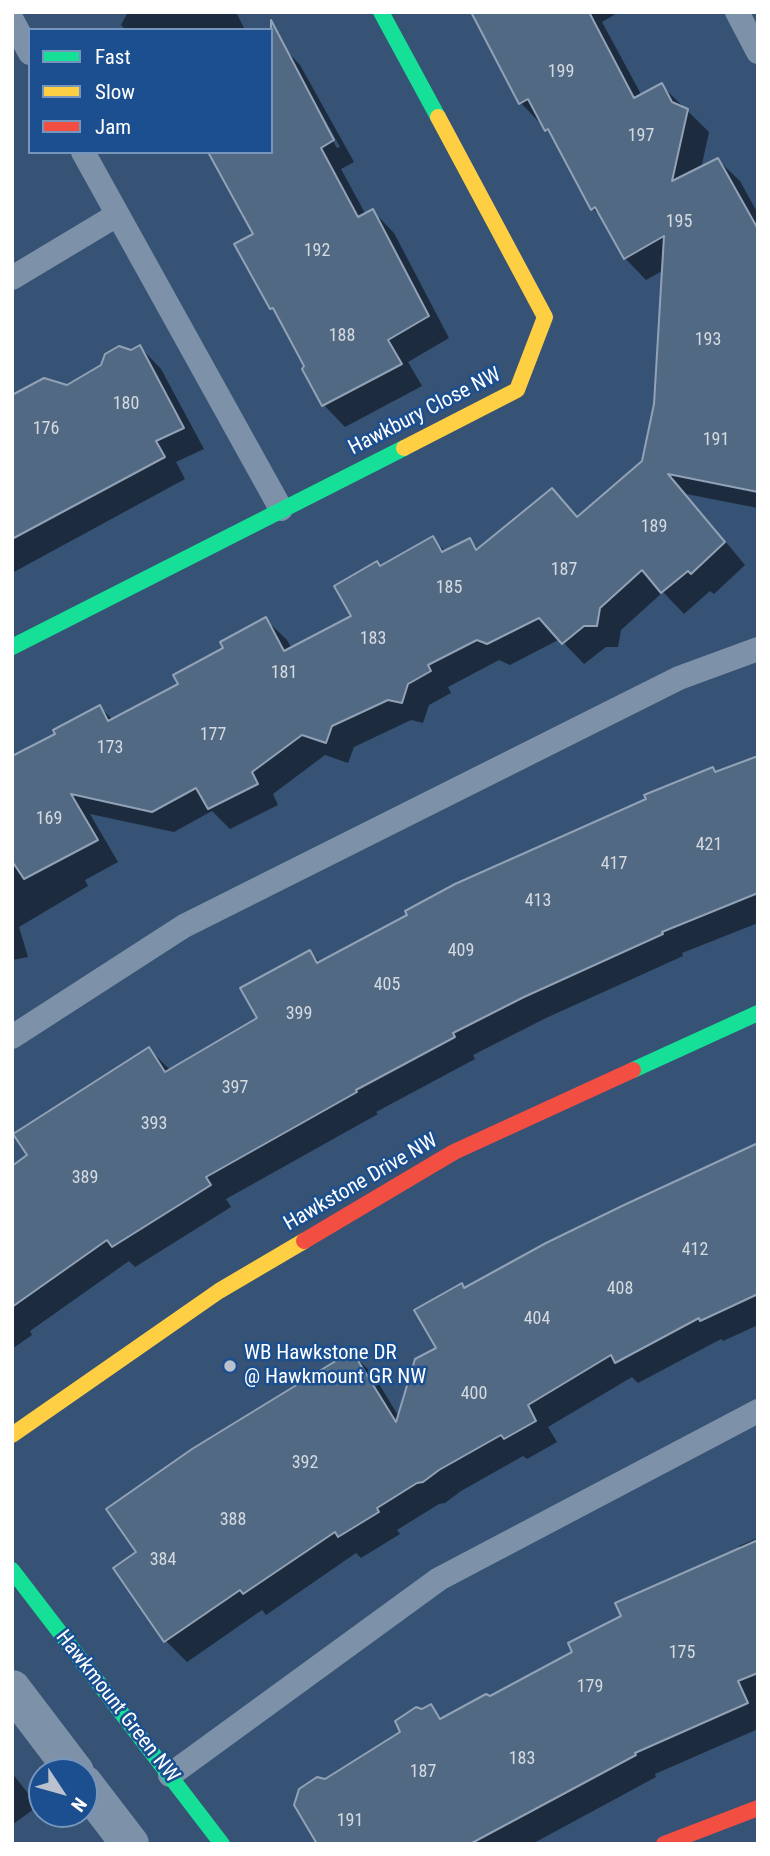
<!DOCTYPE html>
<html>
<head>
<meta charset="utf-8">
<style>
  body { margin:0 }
  #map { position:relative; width:770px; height:1856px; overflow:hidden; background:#365274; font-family:"Roboto Condensed",sans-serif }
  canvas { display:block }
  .frame { position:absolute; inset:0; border:14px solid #fff; pointer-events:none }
  .legend { position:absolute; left:28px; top:28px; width:245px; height:126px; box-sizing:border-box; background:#1b4f8f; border:2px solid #7695bc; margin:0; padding:9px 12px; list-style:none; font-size:21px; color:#fff }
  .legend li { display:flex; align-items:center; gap:14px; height:35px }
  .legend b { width:35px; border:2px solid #7695bc }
  .north { position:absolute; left:28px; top:1758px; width:70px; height:70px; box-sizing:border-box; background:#1b4f8f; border:2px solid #7695bc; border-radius:50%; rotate:126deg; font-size:19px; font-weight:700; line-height:28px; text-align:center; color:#fff }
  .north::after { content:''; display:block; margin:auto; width:24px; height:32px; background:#b9c2ce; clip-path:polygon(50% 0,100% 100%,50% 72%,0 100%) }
</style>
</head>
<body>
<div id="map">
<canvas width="770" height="1856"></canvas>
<div class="frame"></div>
<ul class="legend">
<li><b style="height:9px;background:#16e098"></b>Fast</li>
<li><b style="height:9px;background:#ffcf43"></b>Slow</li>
<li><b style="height:9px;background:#f24e42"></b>Jam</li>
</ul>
<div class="north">N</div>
</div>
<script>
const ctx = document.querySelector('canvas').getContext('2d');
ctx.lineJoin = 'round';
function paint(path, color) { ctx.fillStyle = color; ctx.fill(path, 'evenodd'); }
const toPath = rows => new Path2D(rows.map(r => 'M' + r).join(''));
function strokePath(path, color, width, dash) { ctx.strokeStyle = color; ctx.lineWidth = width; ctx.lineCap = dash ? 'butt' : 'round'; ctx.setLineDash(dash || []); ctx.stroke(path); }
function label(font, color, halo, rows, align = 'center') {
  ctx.font = font + ' "Roboto Condensed",sans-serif'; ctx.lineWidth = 5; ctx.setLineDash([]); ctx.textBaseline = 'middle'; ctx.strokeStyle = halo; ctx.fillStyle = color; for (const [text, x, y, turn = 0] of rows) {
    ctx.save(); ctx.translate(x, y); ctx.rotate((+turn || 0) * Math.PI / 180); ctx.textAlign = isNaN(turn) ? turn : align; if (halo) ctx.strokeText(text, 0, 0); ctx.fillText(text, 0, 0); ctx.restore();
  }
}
const shadow = toPath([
  [128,12,236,12,245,30,126,30,121,25],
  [472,12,613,12,614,15,602,22,642,96,661,85,709,132,701,169,718,160,740,181,758,214,758,508,686,494,745,565,714,594,710,591,684,614,663,592,621,630,618,647,606,647,584,664,560,639,510,665,499,660,448,687,451,693,429,705,423,723,411,720,354,747,348,763,325,755,273,794,278,805,230,829,212,811,174,832,90,814,118,862,85,880,88,886,19,927,28,957,12,960,12,788,57,735,100,707,113,720,181,685,265,619,287,640,292,649,354,617,381,567,433,539,446,552,469,540,479,550,552,491,578,518,643,462,656,405,664,270,646,280,625,258,604,220,593,209,556,140,521,103],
  [279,43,300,65,354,162,341,169,366,215,373,211,394,233,449,338,408,362,422,386,345,427,324,405,304,369,307,367,279,316,272,308,255,234,271,152],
  [291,66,295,66,340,147,337,148],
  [140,347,161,369,204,449,176,462,185,479,12,573,12,396,67,387],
  [758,758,758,923,682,953,683,956,546,1018,473,1055,475,1059,376,1112,378,1114,226,1199,231,1207,135,1267,129,1261,30,1331,32,1335,12,1349,12,1168,149,1049,171,1071,259,1019,310,952,321,963,713,769,717,773],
  [758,1144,758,1325,723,1341,721,1339,638,1383,632,1377,548,1427,557,1442,527,1459,523,1456,461,1491,445,1503,439,1504,397,1530,400,1534,361,1558,356,1553,266,1615,262,1610,187,1662,165,1640,138,1553,351,1353,373,1374,399,1417,439,1349,462,1286,465,1289],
  [758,1538,758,1729,655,1774,656,1777,532,1844,319,1844,325,1781,402,1732,422,1711,430,1707,443,1719,490,1697,575,1652,623,1617,740,1549,739,1546],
  [12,1773,38,1806,12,1825]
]);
const building = toPath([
  [471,12,589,12,634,98,662,83,672,102,688,109,672,181,718,158,758,229,758,492,668,474,725,542,691,574,688,571,661,593,642,570,600,608,597,626,584,626,562,644,539,618,487,644,477,640,428,665,431,671,408,684,402,703,388,700,332,726,326,743,302,735,252,772,258,784,208,809,196,788,152,812,71,794,98,840,24,879,12,861,12,756,55,734,53,730,100,705,108,721,178,684,173,675,223,648,220,642,266,617,284,651,351,616,334,586,377,561,380,566,433,536,442,552,470,538,476,550,552,488,577,517,642,461,654,404,664,236,624,259,595,207,591,210,548,129,545,131,528,99,519,104,471,12],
  [271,20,334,140,321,148,358,217,373,209,429,316,388,340,402,364,322,406,302,369,304,366,273,308,270,309,234,244,253,234,208,152,271,152,271,20],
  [140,345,184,428,156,441,165,457,12,539,12,395,44,378,67,385,101,365,105,354,119,346,131,350,140,345],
  [758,756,758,893,662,932,663,934,524,997,453,1033,455,1037,356,1090,357,1092,206,1177,211,1185,112,1247,107,1240,12,1307,12,1166,27,1155,13,1134,149,1047,165,1072,257,1018,240,988,310,950,317,963,407,915,405,911,455,884,646,799,644,795,713,767,715,772,758,756],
  [758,1143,758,1294,700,1321,699,1318,615,1363,611,1355,528,1405,536,1421,504,1439,501,1435,439,1470,423,1482,417,1483,377,1508,379,1512,338,1537,335,1532,243,1594,240,1590,164,1642,113,1568,136,1552,106,1509,192,1449,352,1351,396,1422,415,1359,436,1348,414,1310,462,1283,464,1288,546,1243,624,1205,758,1143],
  [758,1540,758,1673,738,1681,748,1703,635,1753,636,1755,470,1844,317,1844,294,1805,299,1789,317,1777,325,1779,400,1732,395,1721,416,1707,422,1709,431,1704,440,1719,486,1694,490,1696,572,1652,568,1643,621,1616,615,1603,758,1540]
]);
const lane = toPath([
  [737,12,758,52],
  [12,20,30,53],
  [83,152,281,509],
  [12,278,117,215],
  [12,1037,184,926,679,678,758,649],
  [170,1775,439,1579,758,1411]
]);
const street = toPath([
  [12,1689,75,1772],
  [84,1784,130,1844]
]);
const fast = toPath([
  [381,12,438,117],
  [12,647,404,448],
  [633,1070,758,1013],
  [12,1570,222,1844]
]);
const slow = toPath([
  [404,448,517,390,545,317,438,117],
  [12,1435,219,1291,304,1241]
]);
const jam = toPath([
  [304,1241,454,1152,633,1070],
  [664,1844,758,1808]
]);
const markers = [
  [230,1366,7,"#b9c2ce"]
];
const numberNames = [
  ["199",561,72],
  ["197",641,136],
  ["195",679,222],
  ["192",317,251],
  ["188",342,336],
  ["193",708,340],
  ["180",126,404],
  ["176",46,429],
  ["191",716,440],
  ["189",654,527],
  ["187",564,570],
  ["185",449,588],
  ["183",373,639],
  ["181",284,673],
  ["177",213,735],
  ["173",110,748],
  ["169",49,819],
  ["421",709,845],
  ["417",614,864],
  ["413",538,901],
  ["409",461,951],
  ["405",387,985],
  ["399",299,1014],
  ["397",235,1088],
  ["393",154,1124],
  ["389",85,1178],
  ["412",695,1250],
  ["408",620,1289],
  ["404",537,1319],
  ["400",474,1394],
  ["392",305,1463],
  ["388",233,1520],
  ["384",163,1560],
  ["175",682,1653],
  ["179",590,1687],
  ["183",522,1759],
  ["187",423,1772],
  ["191",350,1821]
];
const streetNames = [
  ["Hawkbury Close NW",425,412,-27],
  ["Hawkstone Drive NW",361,1183,-30],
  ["Hawkmount Green NW",117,1707,52]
];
const poiNames = [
  ["WB Hawkstone DR",244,1354],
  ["@ Hawkmount GR NW",244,1378]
];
paint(shadow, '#0007');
paint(building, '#526984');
strokePath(building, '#92a2b6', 2);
strokePath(lane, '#7d92a8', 24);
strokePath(street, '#7d92a8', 38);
strokePath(fast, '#16e098', 16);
strokePath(slow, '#ffcf43', 16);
strokePath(jam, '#f24e42', 16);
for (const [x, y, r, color] of markers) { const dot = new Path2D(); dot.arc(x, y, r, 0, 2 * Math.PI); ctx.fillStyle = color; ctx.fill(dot); strokePath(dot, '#1b4f8f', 2.5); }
label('18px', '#d4dae0', null, numberNames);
label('21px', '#fff', '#1b4f8f', streetNames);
label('21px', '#fff', '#1b4f8f', poiNames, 'left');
</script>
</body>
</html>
